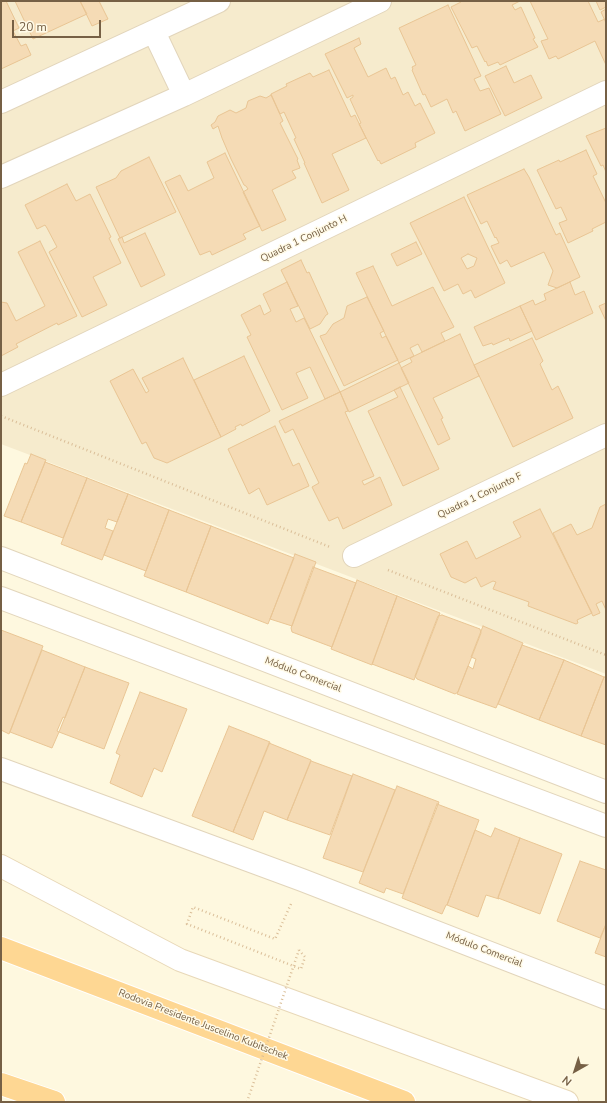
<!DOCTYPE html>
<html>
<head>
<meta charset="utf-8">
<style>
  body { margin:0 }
  #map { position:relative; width:607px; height:1103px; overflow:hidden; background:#fef8df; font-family:"Nunito Sans",sans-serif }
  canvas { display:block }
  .frame { position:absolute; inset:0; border:2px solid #766045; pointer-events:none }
  .north { position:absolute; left:555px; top:1051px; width:40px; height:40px; -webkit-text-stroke:3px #fffae7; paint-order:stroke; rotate:219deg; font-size:11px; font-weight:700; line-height:16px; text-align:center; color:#766045 }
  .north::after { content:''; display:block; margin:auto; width:14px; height:18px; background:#766045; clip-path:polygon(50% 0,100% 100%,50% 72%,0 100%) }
  .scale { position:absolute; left:12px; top:20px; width:89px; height:18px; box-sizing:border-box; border:2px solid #766045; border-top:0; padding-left:5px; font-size:12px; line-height:14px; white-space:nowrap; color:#766045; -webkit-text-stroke:3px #fffae7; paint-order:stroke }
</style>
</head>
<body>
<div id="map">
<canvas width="607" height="1103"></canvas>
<div class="frame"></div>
<div class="north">N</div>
<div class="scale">20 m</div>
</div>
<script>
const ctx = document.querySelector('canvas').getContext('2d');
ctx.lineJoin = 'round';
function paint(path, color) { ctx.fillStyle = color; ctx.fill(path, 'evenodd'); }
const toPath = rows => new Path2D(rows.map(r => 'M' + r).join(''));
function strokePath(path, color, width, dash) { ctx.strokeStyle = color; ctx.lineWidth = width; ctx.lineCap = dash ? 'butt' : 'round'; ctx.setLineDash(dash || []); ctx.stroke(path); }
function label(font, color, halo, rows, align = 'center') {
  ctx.font = font + ' "Nunito Sans",sans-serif'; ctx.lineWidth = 3; ctx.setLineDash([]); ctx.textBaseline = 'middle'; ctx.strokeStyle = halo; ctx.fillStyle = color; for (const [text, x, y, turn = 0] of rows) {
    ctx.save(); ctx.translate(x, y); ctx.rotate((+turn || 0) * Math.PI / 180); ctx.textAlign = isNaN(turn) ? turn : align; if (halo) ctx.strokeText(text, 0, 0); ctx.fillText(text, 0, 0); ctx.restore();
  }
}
const residential = toPath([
  [1,1,606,1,606,674,1,444]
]);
const building = toPath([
  [1,1,6,1,19,28,13,31,21,46,26,44,31,55,1,69,1,1],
  [15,1,80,1,87,14,33,39,15,1],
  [80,1,99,1,108,19,92,26,80,1],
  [461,1,520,1,512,5,515,10,521,7,535,38,533,39,538,47,500,65,498,62,488,66,486,61,485,62,477,46,472,48,451,7,461,2,461,1],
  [530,1,588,1,598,22,605,19,606,23,606,65,595,41,558,59,556,56,549,59,541,41,548,39,530,1],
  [596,1,606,1,606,7,600,10,596,1],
  [448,5,481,76,474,79,480,91,489,88,501,114,465,131,456,111,453,113,447,99,431,107,425,94,423,95,412,70,413,69,412,67,416,65,399,28,448,5],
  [606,9,606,23,601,12,606,9],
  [359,38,361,44,354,48,368,77,386,68,391,79,395,77,403,95,408,92,415,106,420,103,435,133,415,143,416,147,381,164,379,160,378,161,359,124,361,123,350,99,353,97,353,95,347,98,325,54,359,38],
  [506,66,514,83,531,75,542,98,505,116,485,76,506,66],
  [329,70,351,117,355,115,366,138,332,154,349,190,322,203,304,163,305,163,294,139,296,138,284,112,280,114,271,94,287,86,286,84,310,73,313,77,329,70],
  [271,95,283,121,280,123,298,159,297,160,300,168,292,171,296,178,272,190,286,220,262,231,243,192,248,189,246,186,244,185,231,159,222,138,218,126,213,129,211,125,215,122,218,116,230,110,236,113,246,108,248,101,260,96,266,98,271,95],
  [606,128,606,172,603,165,601,166,586,136,606,128],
  [586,150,597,174,593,176,606,203,606,222,592,229,593,231,568,243,559,223,567,220,561,207,556,209,537,170,559,160,560,162,586,150],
  [225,153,260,226,243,234,246,239,212,255,210,251,200,255,165,182,180,175,188,191,214,178,207,162,225,153],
  [149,157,176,212,120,238,96,187,116,178,121,171,149,157],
  [524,169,529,177,556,235,560,233,580,277,557,288,548,285,553,271,544,252,511,267,507,260,500,264,491,246,499,243,496,237,495,238,487,221,481,224,467,195,524,169],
  [67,184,76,201,90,194,111,237,109,238,121,263,93,277,107,305,82,317,49,252,57,247,47,228,45,225,37,229,25,205,67,184],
  [464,197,505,283,475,298,471,290,463,294,458,284,444,291,410,223,464,197],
  [468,254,477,258,474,266,467,269,461,258,468,254],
  [145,233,165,275,141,287,118,239,122,237,124,243,145,233],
  [40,241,77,316,58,325,57,323,16,344,18,347,1,356,1,302,7,303,16,321,45,306,18,252,40,241],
  [416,242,422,254,397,266,391,254,416,242],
  [301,260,307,273,309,272,328,314,326,315,320,324,310,329,281,270,301,260],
  [373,266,392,306,433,287,454,327,441,333,445,341,422,352,418,344,410,348,414,356,399,363,356,273,373,266],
  [287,282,298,306,290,309,296,322,304,318,340,392,325,399,310,367,296,373,308,398,282,410,247,337,251,335,241,315,260,305,264,315,271,311,263,294,287,282],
  [570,282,575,295,584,291,593,313,536,340,520,306,533,300,535,305,546,300,544,294,570,282],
  [367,297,384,331,380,333,382,338,386,336,398,360,344,386,320,336,326,334,333,324,344,318,347,306,367,297],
  [606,303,606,321,599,306,606,303],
  [520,306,532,331,510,341,509,338,493,345,492,343,483,346,474,327,520,306],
  [460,334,479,376,433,398,443,418,441,419,450,439,438,445,401,368,412,362,410,358,460,334],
  [532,338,543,361,540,364,552,390,558,386,573,418,513,447,474,365,532,338],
  [244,356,270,411,242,426,241,424,235,427,236,429,221,437,194,380,244,356],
  [183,358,221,437,167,463,154,458,146,442,142,444,110,381,133,369,146,393,149,391,142,378,183,358],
  [399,363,409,383,349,412,340,392,399,363],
  [400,387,439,469,403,486,368,411,398,397,394,390,400,387],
  [340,392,348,411,345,412,374,476,362,481,364,485,380,477,392,505,343,529,338,517,329,521,312,487,319,483,293,429,285,433,279,421,340,392],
  [275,426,293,466,299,463,309,486,267,505,259,488,249,494,228,449,275,426],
  [31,454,46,460,21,522,4,516,25,463,27,464,31,454],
  [45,462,87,478,63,538,21,522,45,462],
  [87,478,128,494,117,522,108,519,105,528,113,531,102,560,61,544,87,478],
  [128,494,169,510,146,571,104,555,128,494],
  [606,504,606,610,602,601,596,604,600,613,593,616,553,533,571,524,577,535,592,528,600,507,606,504],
  [540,509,592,613,577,620,578,623,576,624,528,606,529,602,493,589,496,582,493,581,481,587,476,577,465,583,451,577,440,554,467,541,476,559,521,537,513,522,540,509],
  [169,510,211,526,186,592,144,576,169,510],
  [211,526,294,558,268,624,186,592,211,526],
  [295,554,316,562,292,626,270,619,295,554],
  [313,567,356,583,332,647,292,632,291,628,313,567],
  [357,580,397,596,372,665,331,649,357,580],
  [397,596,440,613,414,680,372,664,397,596],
  [442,615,480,629,481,633,458,692,455,694,417,679,415,676,438,616,442,615],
  [483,626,523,643,496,708,457,694,468,666,473,669,476,659,471,657,483,626],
  [1,630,43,646,9,734,1,730,1,630],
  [522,645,564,660,539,720,498,704,522,645],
  [42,650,85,667,65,718,63,717,57,731,59,732,52,748,10,732,42,650],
  [564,660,604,677,581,736,539,720,564,660],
  [85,667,129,683,104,749,59,732,85,667],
  [604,677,606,677,606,745,581,736,604,677],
  [140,692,187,709,162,772,154,768,142,797,110,783,120,755,116,753,140,692],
  [229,726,270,742,233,832,192,816,229,726],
  [269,743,311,760,287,820,264,811,253,840,233,832,269,743],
  [311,761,352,776,330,835,287,820,311,761],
  [353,774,395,790,363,872,323,858,353,774],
  [397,786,439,802,403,894,386,888,384,893,359,883,397,786],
  [437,804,479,820,447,905,446,905,442,914,402,898,437,804],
  [495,828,520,838,498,897,499,899,486,895,478,917,447,905,475,830,491,837,495,828],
  [520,838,562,854,540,914,498,898,520,838],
  [580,861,606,870,606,924,600,938,557,921,580,861],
  [606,924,606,957,595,953,606,924]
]);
const path = toPath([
  [1,416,330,547],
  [388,570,606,655],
  [291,904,275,939,193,907,187,924,301,969,305,957,299,950]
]);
const minor = toPath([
  [154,32,184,95],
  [1,102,219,1],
  [1,177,184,95,380,1],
  [1,385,606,92],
  [354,556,606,435],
  [1,558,606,792],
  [1,598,606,826]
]);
const tertiary = toPath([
  [1,769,302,880,606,998]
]);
const secondary = toPath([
  [1,866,180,960,567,1102]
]);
const trunk = toPath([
  [1,948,404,1102],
  [1,1084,54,1102]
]);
const pathBridge = toPath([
  [247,1102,299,950]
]);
const streetNames = [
  ["Quadra 1 Conjunto H",304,239,-26],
  ["Quadra 1 Conjunto F",480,496,-26],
  ["Módulo Comercial",303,675,21],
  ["Módulo Comercial",484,950,21],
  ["Rodovia Presidente Juscelino Kubitschek",203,1025,21]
];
paint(residential, '#f6ebcd');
paint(building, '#f5dbb5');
strokePath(building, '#e9c594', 1);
strokePath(minor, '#e2d5bb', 24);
strokePath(tertiary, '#e2d5bb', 24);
strokePath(secondary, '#e8d8b8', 24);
strokePath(trunk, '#fff', 24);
strokePath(path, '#dabe98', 2.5, [1, 3]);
strokePath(minor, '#fff', 22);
strokePath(tertiary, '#fff', 22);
strokePath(secondary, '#fff', 22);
strokePath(trunk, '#fed793', 22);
strokePath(pathBridge, '#dabe98', 2.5, [1, 3]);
label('10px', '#766045', '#fffae7', streetNames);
</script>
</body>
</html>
